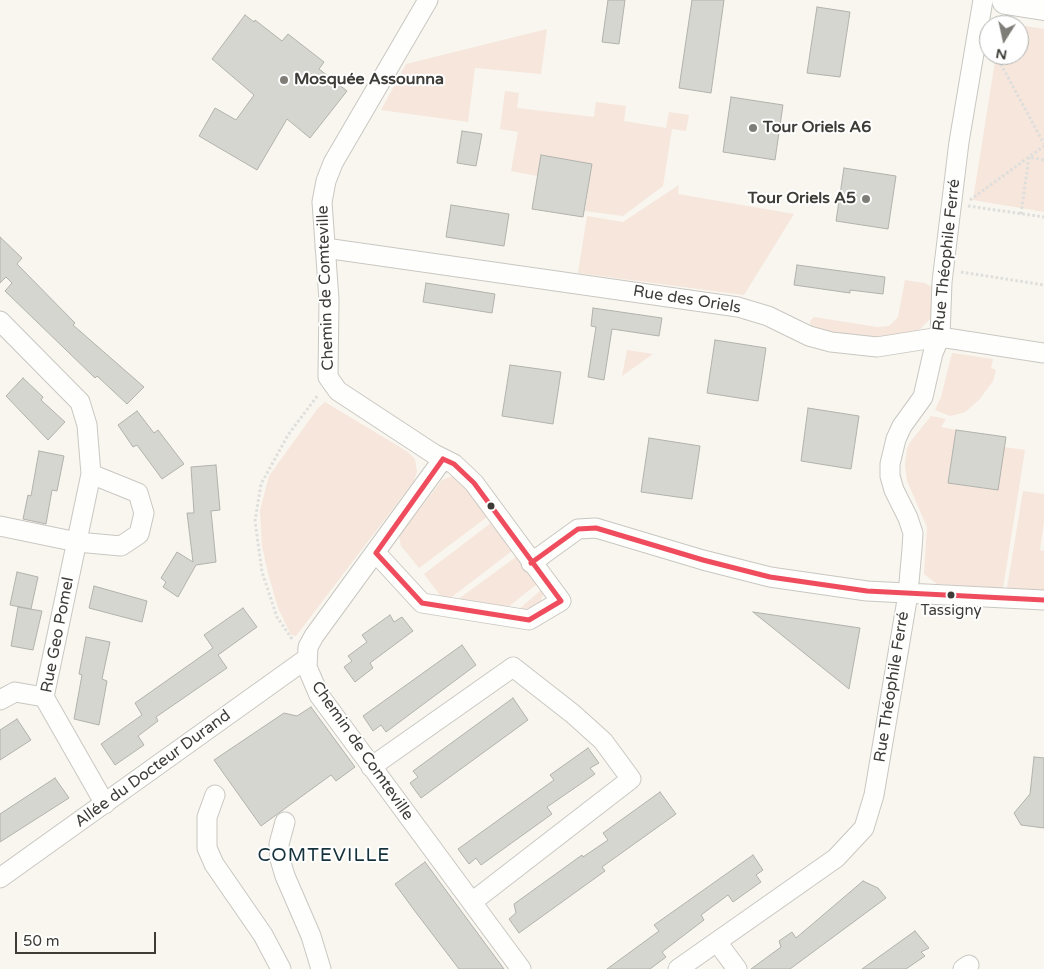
<!DOCTYPE html>
<html>
<head>
<meta charset="utf-8">
<style>
  body { margin:0 }
  #map { position:relative; width:1044px; height:969px; overflow:hidden; background:#f8f6ef; font-family:"Varela Round",sans-serif }
  canvas { display:block }
  .north { position:absolute; left:979px; top:15px; width:50px; height:50px; box-sizing:border-box; background:#fff; border:1px solid #b1b1af; border-radius:50%; rotate:190deg; font-size:14px; font-weight:700; line-height:20px; text-align:center; color:#3d3c37 }
  .north::after { content:''; display:block; margin:auto; width:18px; height:22px; background:#7e7d77; clip-path:polygon(50% 0,100% 100%,50% 72%,0 100%) }
  .scale { position:absolute; left:15px; top:932px; width:141px; height:22px; box-sizing:border-box; border:2px solid #3d3c37; border-top:0; padding-left:6px; font-size:15px; line-height:18px; white-space:nowrap; color:#3d3c37; -webkit-text-stroke:4px #fff; paint-order:stroke }
</style>
</head>
<body>
<div id="map">
<canvas width="1044" height="969"></canvas>
<div class="north">N</div>
<div class="scale">50 m</div>
</div>
<script>
const ctx = document.querySelector('canvas').getContext('2d');
ctx.lineJoin = 'round';
function paint(path, color) { ctx.fillStyle = color; ctx.fill(path, 'evenodd'); }
const toPath = rows => new Path2D(rows.map(r => 'M' + r).join(''));
function strokePath(path, color, width, dash) { ctx.strokeStyle = color; ctx.lineWidth = width; ctx.lineCap = dash ? 'butt' : 'round'; ctx.setLineDash(dash || []); ctx.stroke(path); }
function label(font, color, halo, rows, align = 'center') {
  ctx.font = font + ' "Varela Round",sans-serif'; ctx.lineWidth = 4; ctx.setLineDash([]); ctx.textBaseline = 'middle'; ctx.strokeStyle = halo; ctx.fillStyle = color; for (const [text, x, y, turn = 0] of rows) {
    ctx.save(); ctx.translate(x, y); ctx.rotate((+turn || 0) * Math.PI / 180); ctx.textAlign = isNaN(turn) ? turn : align; if (halo) ctx.strokeText(text, 0, 0); ctx.fillText(text, 0, 0); ctx.restore();
  }
}
const green = toPath([
  [1019,25,1044,29,1044,212,973,200,996,55,1019,55],
  [547,29,541,74,475,68,468,122,381,110,406,64],
  [505,91,519,93,517,108,594,117,596,102,626,106,624,121,666,128,669,112,689,115,686,131,672,129,663,186,623,216,585,211,592,164,541,155,537,176,511,171,518,132,500,129],
  [679,185,678,194,794,214,744,295,578,273,587,216,623,222],
  [905,280,924,283,933,287,931,318,919,330,877,340,841,337,811,327,810,321,814,317,877,327,889,326,898,317],
  [627,350,653,354,622,376],
  [952,353,993,359,991,368,996,370,993,381,979,400,965,412,950,416,935,410,941,397],
  [325,402,408,452,415,459,417,472,414,481,296,636,291,635,278,608,268,573,262,546,260,510,269,476,318,408],
  [931,416,946,419,941,427,956,430,948,483,997,490,1004,447,1025,450,1003,588,937,584,924,574,927,527,907,481,905,465,907,448,911,441],
  [453,476,459,480,487,517,419,568,401,546,399,536,442,480],
  [1023,491,1044,494,1044,521,1040,550,1044,551,1044,590,1007,588],
  [491,523,512,551,445,602,424,574],
  [516,557,537,584,508,607,457,600],
  [541,590,543,595,540,603,528,609,519,609]
]);
const building = toPath([
  [608,0,625,0,619,44,602,42,608,0],
  [692,0,724,0,711,93,679,88,692,0],
  [817,7,850,12,840,77,807,73,817,7],
  [245,15,254,22,255,20,282,41,288,34,324,62,319,69,347,91,310,138,287,119,257,170,199,136,215,108,236,120,254,95,212,59,245,15],
  [731,97,783,105,775,160,723,152,731,97],
  [462,131,482,134,476,166,457,163,462,131],
  [541,155,592,164,583,217,532,209,541,155],
  [844,168,896,176,888,229,836,221,844,168],
  [451,205,509,214,504,246,446,237,451,205],
  [0,237,22,258,17,264,75,323,73,325,144,387,127,404,97,376,95,378,5,291,12,283,6,277,0,283,0,237],
  [797,265,885,277,883,294,850,290,850,293,794,285,797,265],
  [426,283,495,294,492,313,423,302,426,283],
  [593,308,662,318,659,336,612,329,604,380,588,377,596,327,591,326,593,308],
  [715,340,766,348,758,401,707,393,715,340],
  [510,365,561,372,553,424,502,416,510,365],
  [23,378,43,397,41,400,65,422,48,440,6,396,23,378],
  [808,408,859,416,851,469,801,461,808,408],
  [137,411,154,433,158,430,184,464,162,479,137,445,133,447,118,425,137,411],
  [956,430,1006,437,998,490,948,483,956,430],
  [649,438,700,446,692,499,641,492,649,438],
  [39,451,64,456,57,491,52,490,46,524,23,519,28,495,31,496,39,451],
  [216,465,220,510,211,511,216,562,196,565,178,597,163,587,166,582,161,578,177,552,193,562,187,513,194,513,191,467,216,465],
  [17,572,38,577,31,609,10,605,17,572],
  [94,586,147,601,142,622,89,608,94,586],
  [18,607,42,611,33,650,11,646,18,607],
  [243,608,257,627,218,655,227,668,156,717,158,721,138,736,144,745,115,765,101,744,142,715,135,703,213,648,204,635,243,608],
  [753,612,860,628,849,689,753,612],
  [390,615,394,622,402,617,413,631,370,663,373,668,355,682,344,667,352,661,348,656,367,642,362,635,390,615],
  [86,637,110,642,102,679,107,681,99,725,74,719,82,675,79,674,86,637],
  [462,645,476,665,386,732,381,725,373,731,363,716,462,645],
  [513,698,528,720,421,798,410,783,418,777,413,771,513,698],
  [311,707,355,767,336,781,331,775,261,826,214,760,284,713,297,716,311,707],
  [17,719,31,740,0,760,0,730,17,719],
  [588,748,599,763,590,768,595,774,547,807,552,814,481,865,476,858,469,864,458,849,554,780,550,775,588,748],
  [1034,757,1044,758,1044,828,1021,825,1014,813,1030,794,1034,757],
  [55,778,69,798,0,842,0,814,55,778],
  [660,792,676,814,602,867,605,871,519,933,509,919,516,913,514,904,582,855,583,857,608,840,603,833,660,792],
  [753,855,763,870,756,875,761,882,733,902,728,895,701,915,704,920,662,952,666,957,650,969,607,969,659,931,654,925,753,855],
  [425,862,504,969,459,969,414,910,395,884,425,862],
  [863,881,878,888,886,898,790,969,751,969,781,947,779,941,792,932,796,938,863,881],
  [915,931,929,948,921,952,925,956,906,969,862,969,915,931]
]);
const path = toPath([
  [996,55,1044,144],
  [970,200,1044,146],
  [968,206,1044,217],
  [1021,214,1029,157,1044,160],
  [961,272,1044,285],
  [292,639,277,617,262,572,255,521,261,484,288,435,318,395]
]);
const street = toPath([
  [325,248,738,307,768,316,809,336,831,342,877,347,940,337,1044,353],
  [0,321,80,402,87,425,91,474,44,697,105,804],
  [443,459,314,636,308,647,307,667,319,695,521,969],
  [0,526,77,542,121,546,139,534,144,513,138,493,91,474],
  [376,553,422,603,529,620,561,601,474,483,454,464,434,454,338,391,328,377,329,300,322,202,326,181,333,163,428,0],
  [531,563,578,529,596,528,703,560,770,577,867,591,1044,600],
  [0,700,15,692,44,697],
  [371,767,513,667,573,714,603,741,631,779,472,902],
  [215,795,207,817,207,848,214,864,263,935,281,969],
  [285,822,279,844,280,859,285,876,311,936,321,969],
  [0,878,306,659],
  [717,942,737,969],
  [678,969,836,858,864,828,874,795,908,594,912,549,913,533,908,518,894,490,890,476,890,464,896,439,902,426,923,397,933,353,940,337,942,282,959,142,983,0],
  [963,969,969,965]
]);
const secondary = toPath([
  [1006,0,1044,6]
]);
const bus1 = toPath([
  [376,553,422,603,529,620,561,601,474,483,454,464,443,459],
  [376,553,443,459],
  [531,563,578,529,596,528,703,560,770,577,867,591,1044,600]
]);
const markers = [
  [284,80,5,"#7e7d77"],
  [753,128,5,"#7e7d77"],
  [866,199,5,"#7e7d77"],
  [491,506,4.5,"#3d3c37"],
  [951,595,4.5,"#3d3c37"]
];
const busNames = [
  ["Tassigny",951,611]
];
const poiNames = [
  ["Mosquée Assounna",294,80],
  ["Tour Oriels A6",763,128],
  ["Tour Oriels A5",856,199,"right"]
];
const streetNames = [
  ["Rue Théophile Ferré",947,255,-84],
  ["Chemin de Comteville",326,288,-92],
  ["Rue des Oriels",687,300,9],
  ["Rue Geo Pomel",58,635,-79],
  ["Rue Théophile Ferré",892,687,-81],
  ["Chemin de Comteville",362,751,55],
  ["Allée du Docteur Durand",153,769,-36]
];
const quarterNames = [
  ["COMTEVILLE",324,856]
];
paint(green, '#f6e6dc');
paint(building, '#d6d6d1');
strokePath(building, '#b2b2ac', 1);
strokePath(street, '#c9c7c1', 21);
strokePath(secondary, '#c9c7c1', 30);
strokePath(path, '#dededc', 3, [2.5, 2.5]);
strokePath(street, '#fefefd', 19);
strokePath(secondary, '#fefefd', 28);
strokePath(bus1, '#ef4d5e', 5);
for (const [x, y, r, color] of markers) { const dot = new Path2D(); dot.arc(x, y, r, 0, 2 * Math.PI); ctx.fillStyle = color; ctx.fill(dot); strokePath(dot, '#fff', 2); }
label('15px', '#3d3c37', '#fff', busNames);
label('bold 16px', '#3d3c37', '#fff', poiNames, 'left');
label('16px', '#3d3c37', '#fff', streetNames);
ctx.letterSpacing = '1px';
label('19px', '#14313c', '#fff', quarterNames);
ctx.letterSpacing = '0px';
</script>
</body>
</html>
